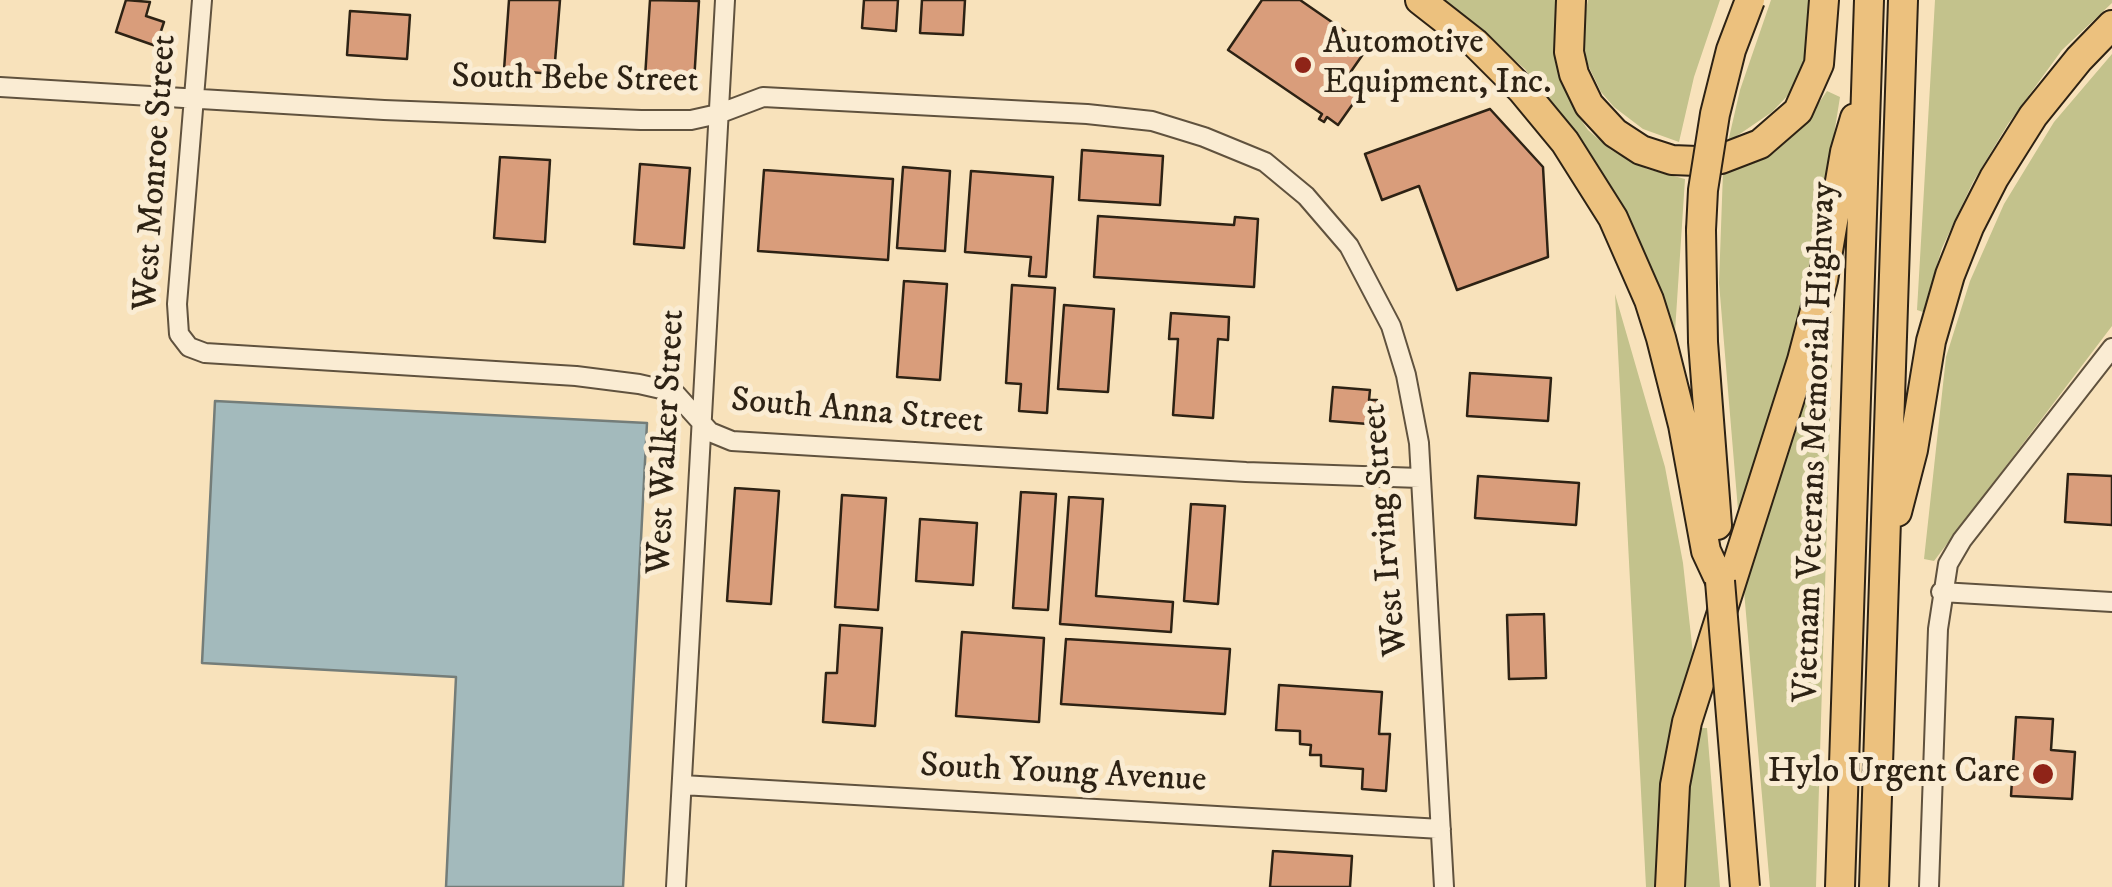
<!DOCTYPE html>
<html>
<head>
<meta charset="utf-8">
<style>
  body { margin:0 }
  canvas { display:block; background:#f8e2bb }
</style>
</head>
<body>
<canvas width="2112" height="887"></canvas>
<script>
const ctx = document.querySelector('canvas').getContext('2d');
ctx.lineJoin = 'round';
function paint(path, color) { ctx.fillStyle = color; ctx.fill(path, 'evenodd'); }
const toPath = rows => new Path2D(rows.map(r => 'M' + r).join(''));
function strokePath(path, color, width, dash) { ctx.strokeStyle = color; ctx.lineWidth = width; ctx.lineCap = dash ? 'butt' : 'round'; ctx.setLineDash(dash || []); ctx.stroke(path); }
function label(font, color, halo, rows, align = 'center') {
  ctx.font = font + ' "IM FELL DW Pica",serif'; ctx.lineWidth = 10; ctx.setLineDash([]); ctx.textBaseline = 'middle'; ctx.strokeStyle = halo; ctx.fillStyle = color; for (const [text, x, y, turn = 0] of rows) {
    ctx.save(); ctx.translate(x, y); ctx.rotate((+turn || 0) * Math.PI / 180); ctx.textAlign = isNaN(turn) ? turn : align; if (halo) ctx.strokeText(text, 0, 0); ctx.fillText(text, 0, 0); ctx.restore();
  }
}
const green = toPath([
  [1445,0,1559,0,1556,60,1575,111,1588,130,1611,150,1647,169,1685,179,1674,347,1574,134,1525,69],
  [1588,0,1720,0,1694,77,1679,142,1643,129,1614,107,1601,92,1587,63,1582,29],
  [1771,0,1809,0,1805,64,1792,91,1772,112,1728,142,1740,90],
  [1935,0,2112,0,2112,3,2062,50,2008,124,1973,182,1942,248,1923,312,1917,310],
  [2112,54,2112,326,1934,561,1924,559,1946,357,1970,281,2004,204,2054,122],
  [1827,91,1840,97,1819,229,1796,342,1738,510,1719,283,1723,172,1774,153,1802,128],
  [1615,294,1665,467,1683,563,1693,654,1668,742,1660,819,1660,887,1646,887],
  [1826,320,1833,320,1816,887,1770,887,1744,591],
  [1696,728,1707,728,1720,887,1682,887,1687,777]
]);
const water = toPath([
  [215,401,647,423,623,887,446,887,456,677,202,663,215,401]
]);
const building = toPath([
  [126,0,150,2,146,16,164,22,156,46,116,32,126,0],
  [509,0,560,0,554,74,504,70,509,0],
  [650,0,699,1,694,82,645,78,650,0],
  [864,0,898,0,896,31,862,28,864,0],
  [922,0,965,0,963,35,920,33,922,0],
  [1262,0,1300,0,1368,47,1345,80,1362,91,1338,125,1327,117,1324,122,1319,119,1322,114,1228,50,1262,0],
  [350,11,410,15,407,59,347,55,350,11],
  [1490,109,1543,167,1548,257,1457,290,1419,186,1382,200,1365,154,1490,109],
  [1082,150,1163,156,1160,205,1079,200,1082,150],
  [500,157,550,160,545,242,494,238,500,157],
  [640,164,690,168,684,248,634,244,640,164],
  [903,167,950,171,945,251,897,248,903,167],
  [764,170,893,179,888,260,758,251,764,170],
  [971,171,1053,177,1046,277,1029,276,1031,257,965,252,971,171],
  [1098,216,1234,225,1235,217,1258,219,1254,287,1094,277,1098,216],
  [904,281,947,284,940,380,897,377,904,281],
  [1012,285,1055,288,1047,413,1019,411,1021,384,1006,383,1012,285],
  [1064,305,1114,309,1108,392,1058,389,1064,305],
  [1171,313,1229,317,1228,340,1218,339,1213,418,1173,415,1178,339,1169,339,1171,313],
  [1470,373,1551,378,1548,421,1467,416,1470,373],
  [1333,387,1370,390,1369,400,1377,400,1376,413,1368,413,1368,424,1330,421,1333,387],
  [2068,474,2112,476,2112,525,2065,522,2068,474],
  [1478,476,1579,483,1576,525,1475,518,1478,476],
  [735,488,779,491,771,604,727,601,735,488],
  [1021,492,1056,494,1048,610,1013,608,1021,492],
  [842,495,886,498,878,610,835,607,842,495],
  [1069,497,1103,499,1096,596,1173,602,1171,632,1060,624,1069,497],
  [1191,504,1225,506,1218,604,1184,601,1191,504],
  [920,519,977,523,973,585,916,581,920,519],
  [1544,614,1546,678,1509,679,1507,615,1544,614],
  [840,625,882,628,875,726,823,722,826,673,837,673,840,625],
  [962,632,1044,638,1039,722,956,716,962,632],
  [1066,639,1230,649,1225,714,1061,704,1066,639],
  [1279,685,1382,692,1379,734,1390,734,1386,791,1362,789,1363,769,1321,766,1321,755,1310,755,1311,745,1300,744,1300,731,1276,730,1279,685],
  [2016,717,2053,719,2051,750,2075,752,2072,799,2011,796,2016,717],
  [1273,851,1352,856,1350,887,1270,887,1273,851]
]);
const minor = toPath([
  [202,0,177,304,179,334,189,347,205,353,576,376,639,384,674,392,710,432,732,441,1246,472,1420,478],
  [0,87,384,110,641,120,691,120,718,114,763,97,1087,114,1152,121,1204,137,1265,162,1306,196,1349,246,1391,326,1406,375,1419,443,1444,887],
  [1941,592,2112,602],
  [682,785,1441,829],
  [676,887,725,0],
  [1929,887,1938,629,1948,564,1962,540,2112,348]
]);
const highway = toPath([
  [1420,0,1475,43,1522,90,1565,142,1613,218,1649,300,1661,338,1683,425,1706,551,1720,581],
  [1571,0,1569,52,1574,74,1589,105,1615,133,1641,150,1672,160,1697,161,1721,159,1760,144,1798,111,1819,64,1824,0],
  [1701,230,1703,342,1717,525],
  [1897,512,1913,450,1931,341,1950,275,1969,227,1994,178,2033,116,2079,59,2112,25],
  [1670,887,1675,785,1687,722,1802,360,1823,280,1845,152,1855,118],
  [1840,887,1869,0],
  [1874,887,1903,0]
]);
const highwayBridge = toPath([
  [1701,230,1703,190,1715,114,1731,50,1750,0],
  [1720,581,1745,887]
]);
const markers = [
  [1303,65,10,"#8f2418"],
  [2043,774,12,"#8f2418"]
];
const poiNames = [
  ["Automotive",1323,45],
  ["Equipment, Inc.",1323,85],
  ["Hylo Urgent Care",2020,774,"right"]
];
const streetNames = [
  ["South Bebe Street",575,81,1],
  ["West Monroe Street",157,173,-86],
  ["South Anna Street",857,413,5],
  ["West Walker Street",668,442,-87],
  ["Vietnam Veterans Memorial Highway",1817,442,-88],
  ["West Irving Street",1387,530,-95],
  ["South Young Avenue",1063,775,3]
];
paint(green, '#c3c28c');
paint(water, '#a3babc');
strokePath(water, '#747d79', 2.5);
paint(building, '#d99d7b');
strokePath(building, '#2d2214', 2.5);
strokePath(minor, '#60523e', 22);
strokePath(highway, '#2d2214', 32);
strokePath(minor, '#faecd3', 18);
strokePath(highway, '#ecc17e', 28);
strokePath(highwayBridge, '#2d2214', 32, []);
strokePath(highwayBridge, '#ecc17e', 28);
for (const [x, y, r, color] of markers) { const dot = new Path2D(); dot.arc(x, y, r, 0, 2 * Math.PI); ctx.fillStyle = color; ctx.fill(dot); strokePath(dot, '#faecd3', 4); }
label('35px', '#2d2214', '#faecd3', poiNames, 'left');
label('35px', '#2d2214', '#faecd3', streetNames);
</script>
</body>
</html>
